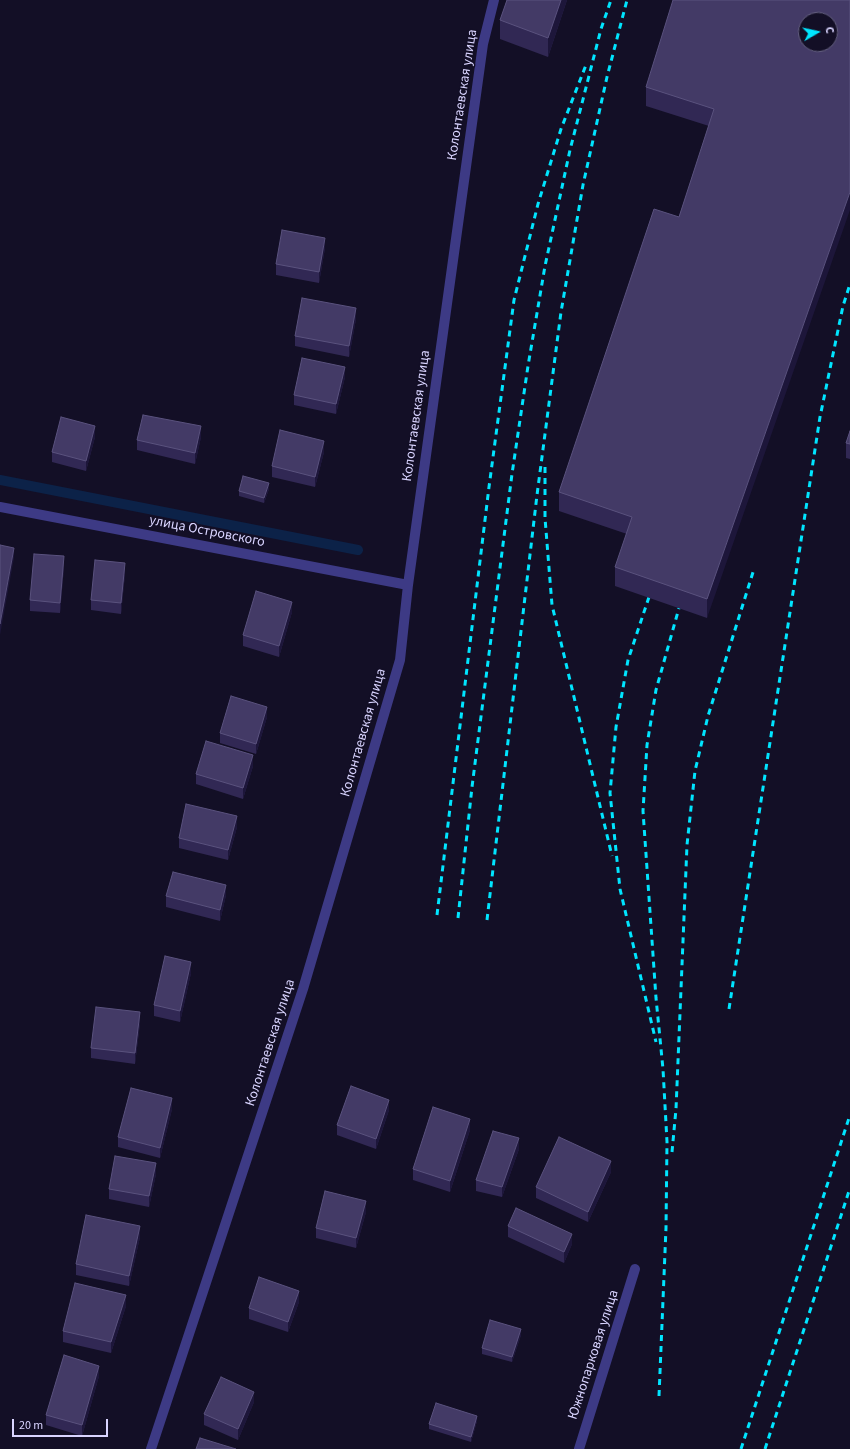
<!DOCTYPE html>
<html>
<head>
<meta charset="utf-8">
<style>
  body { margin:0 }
  #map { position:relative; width:850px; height:1449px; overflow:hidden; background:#130f26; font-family:"Source Sans 3",sans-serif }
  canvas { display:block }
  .north { position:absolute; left:798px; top:12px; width:40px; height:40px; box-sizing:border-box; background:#130f26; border:1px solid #625e7d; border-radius:50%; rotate:81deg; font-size:11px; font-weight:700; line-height:16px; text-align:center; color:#d9d4ff }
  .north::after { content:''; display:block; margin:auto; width:14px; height:18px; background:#00e5ff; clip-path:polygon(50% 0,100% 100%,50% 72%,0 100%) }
  .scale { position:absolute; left:12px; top:1419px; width:96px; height:18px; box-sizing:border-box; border:2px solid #d9d4ff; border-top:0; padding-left:5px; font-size:12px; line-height:14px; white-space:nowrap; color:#d9d4ff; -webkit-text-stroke:3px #130f26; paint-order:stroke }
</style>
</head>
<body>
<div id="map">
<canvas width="850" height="1449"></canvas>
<div class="north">С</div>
<div class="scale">20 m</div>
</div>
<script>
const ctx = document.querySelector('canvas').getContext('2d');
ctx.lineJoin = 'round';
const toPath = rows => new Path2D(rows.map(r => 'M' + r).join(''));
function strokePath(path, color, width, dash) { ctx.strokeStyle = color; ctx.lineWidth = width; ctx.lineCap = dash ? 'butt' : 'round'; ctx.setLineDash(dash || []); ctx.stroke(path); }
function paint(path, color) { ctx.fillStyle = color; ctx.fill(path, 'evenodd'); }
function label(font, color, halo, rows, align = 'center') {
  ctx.font = font + ' "Source Sans 3",sans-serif'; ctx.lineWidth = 3; ctx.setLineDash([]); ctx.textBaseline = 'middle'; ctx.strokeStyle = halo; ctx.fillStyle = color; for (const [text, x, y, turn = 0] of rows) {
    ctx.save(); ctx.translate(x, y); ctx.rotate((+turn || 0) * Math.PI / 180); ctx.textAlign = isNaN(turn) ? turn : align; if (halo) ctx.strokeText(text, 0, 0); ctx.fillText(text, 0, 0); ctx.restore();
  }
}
const stream = toPath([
  [0,480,358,550]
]);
const minor = toPath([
  [0,507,408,585],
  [151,1449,303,989,400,660,408,585,483,44,494,0],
  [579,1449,635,1269]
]);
const rail = toPath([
  [545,467,545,518,552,605,612,856],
  [649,597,628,660,616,727,610,793,620,889,656,1042],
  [437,915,489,487,514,300,538,204,561,129,586,65],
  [458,918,472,787,512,474,528,366,545,266,570,150,601,29,611,0],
  [487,920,537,495,561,312,583,185,607,77,627,0],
  [729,1009,820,417,843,306,850,284],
  [672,1152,676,1109,687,845,695,771,708,716,754,569],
  [659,1396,666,1228,667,1142,663,1069,656,998,643,811,647,745,656,690,679,608],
  [741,1449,850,1115],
  [765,1449,850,1188]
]);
const wall = toPath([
  [507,0,567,0,548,57,500,39,500,20],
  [850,0,707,618,615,586,615,567,627,534,559,511,559,492,679,217,709,126,646,106,646,87],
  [325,248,319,283,276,275,276,264],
  [356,319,349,357,295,346,295,336],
  [345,377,336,414,294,405,294,395],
  [850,431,850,459,846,458,846,443],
  [95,437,86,471,52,462,52,452],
  [201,437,195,464,137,450,137,440],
  [324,452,315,487,272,477,272,466],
  [269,489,264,503,239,496,239,491],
  [64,567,60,613,30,611,30,600],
  [125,574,121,614,91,610,91,600],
  [292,612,279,657,243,646,243,635],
  [267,717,256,754,220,743,220,733],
  [253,766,243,799,196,784,196,774],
  [237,827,228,860,179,848,179,838],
  [226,895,220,921,166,907,166,896],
  [191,973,180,1022,154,1016,154,1005],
  [140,1023,135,1064,91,1058,91,1048],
  [172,1109,160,1158,118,1147,118,1137],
  [389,1110,376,1149,337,1135,337,1125],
  [470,1130,450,1192,413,1180,413,1169],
  [519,1149,502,1197,476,1191,476,1180],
  [611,1172,588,1222,536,1198,536,1187],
  [156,1174,149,1207,109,1199,109,1189],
  [366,1212,356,1248,316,1238,316,1228],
  [508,1226,572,1244,564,1263,508,1237],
  [140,1237,129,1286,76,1275,76,1264],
  [299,1302,288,1332,249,1319,249,1308],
  [126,1306,111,1353,63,1342,63,1331],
  [521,1335,512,1362,482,1354,482,1348],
  [99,1376,82,1436,46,1425,46,1415],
  [254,1402,238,1440,204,1425,204,1414],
  [477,1421,471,1442,429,1429,429,1424]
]);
const shadedWall = toPath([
  [561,0,567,0,548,57,548,38],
  [850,192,850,210,707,618,707,599],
  [325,238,325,248,319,283,319,272],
  [356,308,356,319,349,357,349,346],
  [345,367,345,377,336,414,336,404],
  [95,426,95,437,86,471,86,461],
  [201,426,201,437,195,464,195,453],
  [324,441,324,452,315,487,315,477],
  [269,483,269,489,264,503,264,498],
  [14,548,14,558,0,635,0,624],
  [64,556,64,567,60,613,60,603],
  [125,563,125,574,121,614,121,603],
  [292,602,292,612,279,657,279,646],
  [267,707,267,717,256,754,256,744],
  [253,755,253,766,243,799,243,788],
  [237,816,237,827,228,860,228,850],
  [226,885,226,895,220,921,220,910],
  [191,962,191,973,180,1022,180,1011],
  [140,1012,140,1023,135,1064,135,1053],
  [172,1098,172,1109,160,1158,160,1148],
  [389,1100,389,1110,376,1149,376,1139],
  [470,1119,470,1130,450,1192,450,1181],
  [519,1138,519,1149,502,1197,502,1187],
  [611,1161,611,1172,588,1222,588,1212],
  [156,1163,156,1174,149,1207,149,1196],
  [366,1201,366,1212,356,1248,356,1238],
  [140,1226,140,1237,129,1286,129,1276],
  [572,1234,572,1244,564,1263,564,1252],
  [299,1291,299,1302,288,1332,288,1322],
  [126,1295,126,1306,111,1353,111,1342],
  [521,1329,521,1335,512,1362,512,1357],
  [99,1366,99,1376,82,1436,82,1425],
  [254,1392,254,1402,238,1440,238,1429],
  [477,1416,477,1421,471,1442,471,1437]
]);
const building = toPath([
  [507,0,561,0,548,38,500,20,507,0],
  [673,0,850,0,850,192,707,599,615,567,632,517,559,492,654,209,679,217,714,109,646,87,673,0],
  [806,20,830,20,830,44,806,44,806,20],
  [282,230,325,238,319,272,276,264,282,230],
  [302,298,356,308,349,346,295,336,302,298],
  [302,358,345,367,336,404,294,395,302,358],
  [143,415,201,426,195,453,137,440,143,415],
  [61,417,95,426,86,461,52,452,61,417],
  [280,430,324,441,315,477,272,466,280,430],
  [850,431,850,444,846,443,850,431],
  [243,476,269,483,264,498,239,491,243,476],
  [0,545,14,548,0,624,0,545],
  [34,554,64,556,60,603,30,600,34,554],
  [95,560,125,563,121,603,91,600,95,560],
  [256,591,292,602,279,646,243,635,256,591],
  [231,696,267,707,256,744,220,733,231,696],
  [206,741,253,755,243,788,196,774,206,741],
  [186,804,237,816,228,850,179,838,186,804],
  [173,872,226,885,220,910,166,896,173,872],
  [165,956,191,962,180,1011,154,1005,165,956],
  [96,1007,140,1012,135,1053,91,1048,96,1007],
  [351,1086,389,1100,376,1139,337,1125,351,1086],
  [131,1088,172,1098,160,1148,118,1137,131,1088],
  [433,1107,470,1119,450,1181,413,1169,433,1107],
  [493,1131,519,1138,502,1187,476,1180,493,1131],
  [559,1137,611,1161,588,1212,536,1187,559,1137],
  [115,1156,156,1163,149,1196,109,1189,115,1156],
  [325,1191,366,1201,356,1238,316,1228,325,1191],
  [516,1208,572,1234,564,1252,508,1226,516,1208],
  [86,1215,140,1226,129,1276,76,1264,86,1215],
  [259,1277,299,1291,288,1322,249,1308,259,1277],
  [75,1283,126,1295,111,1342,63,1331,75,1283],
  [490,1320,521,1329,512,1357,482,1348,490,1320],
  [64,1355,99,1366,82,1425,46,1415,64,1355],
  [221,1377,254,1392,238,1429,204,1414,221,1377],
  [436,1403,477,1416,471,1437,429,1424,436,1403],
  [200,1438,236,1449,196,1449,200,1438]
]);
const streetNames = [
  ["Колонтаевская улица",463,95,-81],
  ["Колонтаевская улица",417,416,-82],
  ["улица Островского",207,532,11],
  ["Колонтаевская улица",364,733,-74],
  ["Колонтаевская улица",271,1043,-72],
  ["Южнопарковая улица",594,1355,-72]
];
strokePath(stream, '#0c2248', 10);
strokePath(minor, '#3d3a85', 10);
strokePath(rail, '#00e5ff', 3, [6, 5]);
paint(wall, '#312854');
paint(shadedWall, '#1d163a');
paint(building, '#433a66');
strokePath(building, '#5a527e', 1);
label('14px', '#d9d4ff', '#130f26', streetNames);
</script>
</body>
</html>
